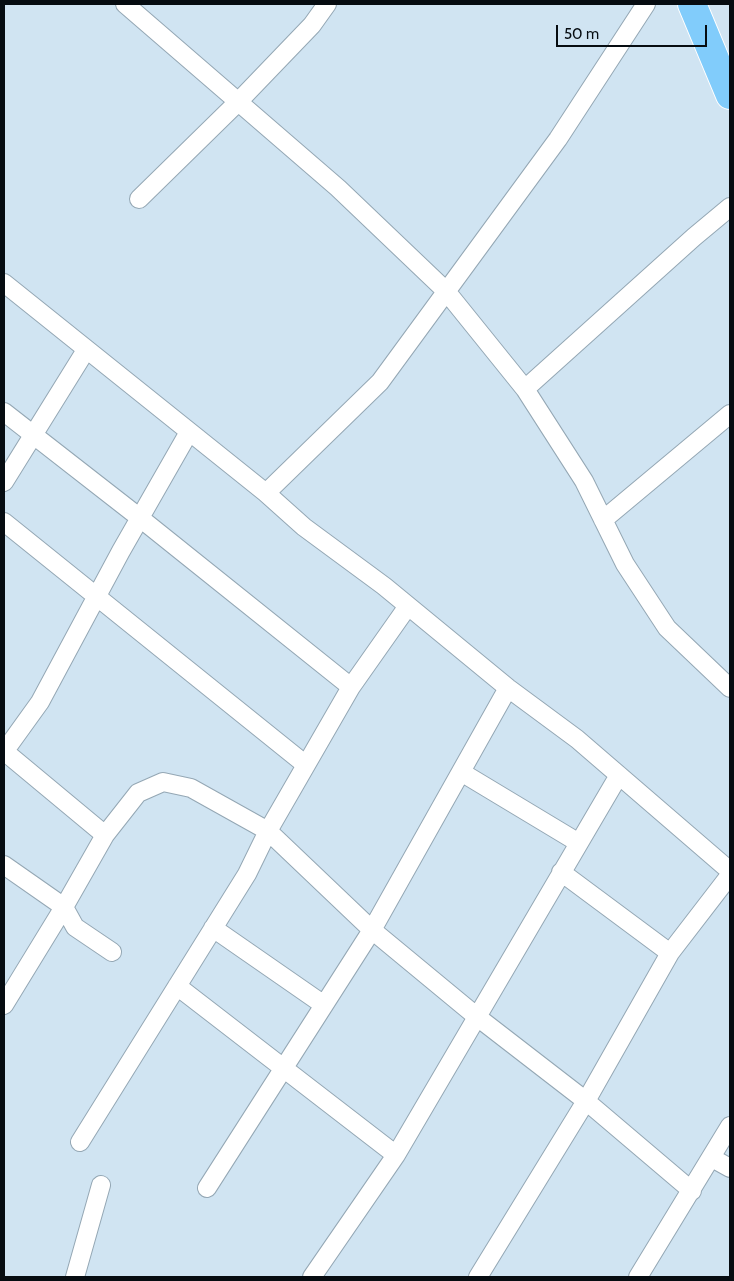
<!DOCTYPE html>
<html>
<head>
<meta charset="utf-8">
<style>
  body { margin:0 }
  #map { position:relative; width:734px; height:1281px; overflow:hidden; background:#d0e4f2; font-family:Cabin,sans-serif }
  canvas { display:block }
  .frame { position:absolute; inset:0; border:5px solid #060c11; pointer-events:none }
  .scale { position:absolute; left:556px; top:25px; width:151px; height:22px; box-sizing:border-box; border:2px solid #060c11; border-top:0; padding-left:6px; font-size:15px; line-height:18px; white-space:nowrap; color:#060c11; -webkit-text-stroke:4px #d0e4f2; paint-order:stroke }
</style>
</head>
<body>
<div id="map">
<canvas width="734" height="1281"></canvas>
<div class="frame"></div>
<div class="scale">50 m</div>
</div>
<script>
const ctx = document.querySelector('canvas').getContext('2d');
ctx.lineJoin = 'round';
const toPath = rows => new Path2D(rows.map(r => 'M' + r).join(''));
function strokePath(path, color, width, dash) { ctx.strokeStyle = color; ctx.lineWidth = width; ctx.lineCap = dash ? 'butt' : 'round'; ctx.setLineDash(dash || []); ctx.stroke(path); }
const street = toPath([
  [125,4,338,188,446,291,525,389,584,481,625,564,667,628,730,688],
  [139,199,238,102,312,25,327,4],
  [4,283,266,493,304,527,384,586,508,688,577,739,730,871],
  [525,389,694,237,730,207],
  [4,412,140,518,351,687],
  [4,482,86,350],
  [266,493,380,382,558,139,646,4],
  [603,520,730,414],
  [4,522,306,765],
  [4,751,105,835],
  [4,752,40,702,121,551,189,432],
  [461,772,579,843],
  [4,865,64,907,75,927,112,952],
  [561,872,670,953],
  [213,928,324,1005],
  [177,986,396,1155],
  [4,1005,64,907,105,835,138,793,163,782,191,788,268,831,351,687,408,606],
  [80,1142,247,874,268,831,372,930,476,1016,586,1101,692,1191],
  [712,1158,730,1168],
  [207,1188,372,930,508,688],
  [75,1277,101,1185],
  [312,1277,396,1155,619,775],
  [478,1277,586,1101,670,953,730,875],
  [638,1277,730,1126]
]);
const highway = toPath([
  [692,4,730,95]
]);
strokePath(street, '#94a7b4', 20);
strokePath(highway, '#fff', 30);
strokePath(street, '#fff', 18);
strokePath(highway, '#81ccfb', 28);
</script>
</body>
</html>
